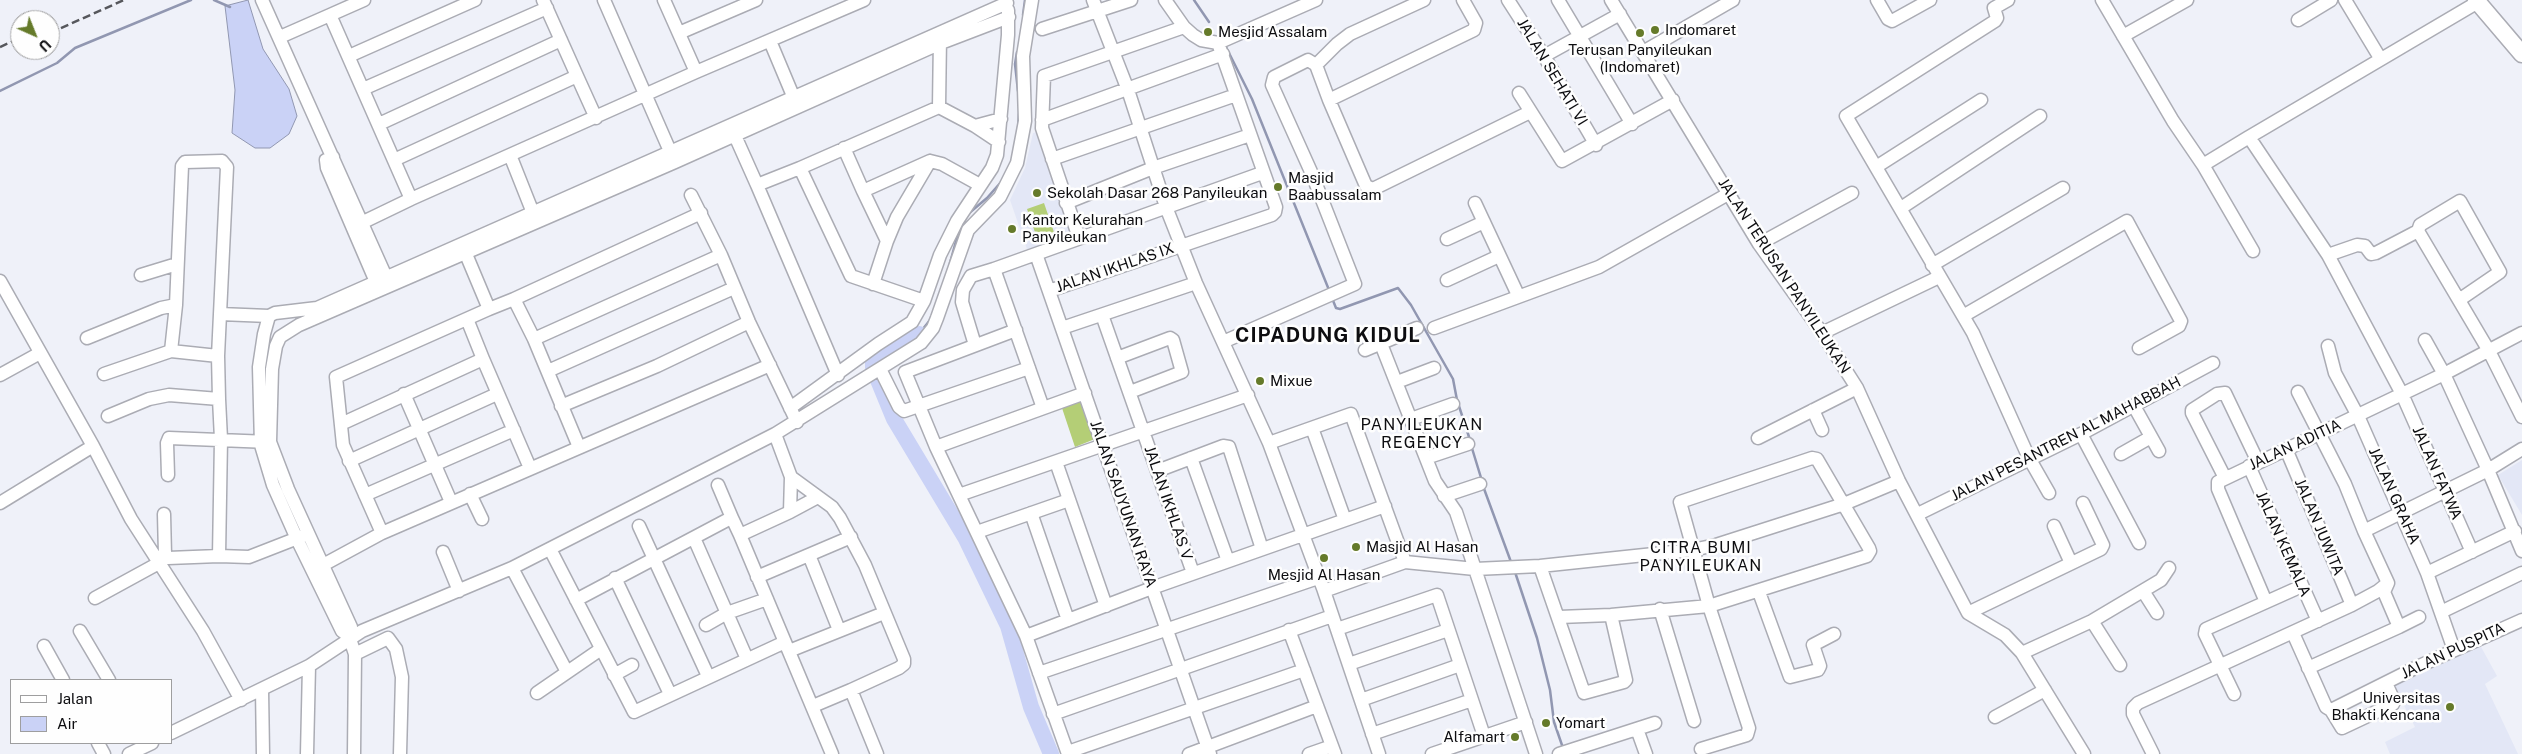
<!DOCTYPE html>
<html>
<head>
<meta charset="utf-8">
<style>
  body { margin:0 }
  #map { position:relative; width:2522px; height:754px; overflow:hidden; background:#eff1f9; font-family:"Public Sans",sans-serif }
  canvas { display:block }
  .legend { position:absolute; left:10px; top:679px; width:162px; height:65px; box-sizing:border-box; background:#fefefe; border:1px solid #9e9e9f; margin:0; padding:6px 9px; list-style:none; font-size:15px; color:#0d0d10 }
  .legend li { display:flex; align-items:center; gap:10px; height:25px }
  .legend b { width:25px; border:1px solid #9e9e9f }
  .north { position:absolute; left:10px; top:10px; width:50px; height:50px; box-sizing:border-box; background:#fefefe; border:1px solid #9e9e9f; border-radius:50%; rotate:136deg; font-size:14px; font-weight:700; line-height:20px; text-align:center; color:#0d0d10 }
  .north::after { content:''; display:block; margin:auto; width:18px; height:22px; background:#657a2a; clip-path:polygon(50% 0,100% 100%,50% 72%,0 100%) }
</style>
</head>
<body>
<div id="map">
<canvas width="2522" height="754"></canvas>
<ul class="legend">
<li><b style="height:6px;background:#fff"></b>Jalan</li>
<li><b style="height:14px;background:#cad2f6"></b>Air</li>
</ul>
<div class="north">U</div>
</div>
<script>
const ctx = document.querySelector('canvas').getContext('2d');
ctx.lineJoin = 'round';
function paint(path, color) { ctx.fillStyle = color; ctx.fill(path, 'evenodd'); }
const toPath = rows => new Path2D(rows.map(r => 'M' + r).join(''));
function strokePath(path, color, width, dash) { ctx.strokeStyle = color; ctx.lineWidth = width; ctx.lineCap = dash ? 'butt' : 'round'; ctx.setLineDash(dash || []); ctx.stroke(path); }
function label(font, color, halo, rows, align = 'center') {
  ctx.font = font + ' "Public Sans",sans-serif'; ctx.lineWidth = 5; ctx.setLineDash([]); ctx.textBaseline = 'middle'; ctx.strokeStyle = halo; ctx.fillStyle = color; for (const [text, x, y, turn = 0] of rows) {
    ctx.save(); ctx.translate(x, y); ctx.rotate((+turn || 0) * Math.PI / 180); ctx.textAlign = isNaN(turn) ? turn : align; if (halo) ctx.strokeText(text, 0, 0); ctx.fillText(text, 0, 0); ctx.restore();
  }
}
const built = toPath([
  [1038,132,1075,235,1028,252,1010,200,1025,168,1033,133],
  [2522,460,2522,515,2498,475],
  [2480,645,2497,676,2485,684,2518,754,2390,754,2385,742,2415,727,2394,686]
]);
const green = toPath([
  [1044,203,1056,238,1039,244,1027,209],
  [1082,397,1095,439,1075,447,1061,405]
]);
const water = toPath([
  [248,0,263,49,289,89,297,116,289,134,270,148,255,148,232,133,235,90,225,6,248,0]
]);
const stream = toPath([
  [214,0,230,7],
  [1194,0,1209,22],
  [1023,15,1025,0],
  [1226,47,1252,99,1329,290],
  [1017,52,1015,64,1018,91],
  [0,91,57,63,75,48,191,0],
  [1018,129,1019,114],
  [968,214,987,198,1002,181],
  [950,263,956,241,965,219],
  [1332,298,1336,308,1340,309,1398,288,1411,305,1453,379,1457,400,1470,440],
  [919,334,930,320],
  [1471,445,1482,481],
  [1483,486,1511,562],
  [1515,572,1537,638,1550,690,1554,722,1563,748]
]);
const river = toPath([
  [919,334,873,361,873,368,894,419,966,539,1008,626,1031,707,1051,754]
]);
const minor = toPath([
  [262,0,386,277],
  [364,0,330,15,411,199,696,72,864,0],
  [604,0,673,158],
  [664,0,696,72],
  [1093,0,1128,90,1166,207,1196,283,1269,443,1324,591,1405,562,1475,569,1536,754],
  [1165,0,1184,27,1193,35,1201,40,1218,43],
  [1463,0,1476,23,1474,30,1329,100,1366,186,1373,189,1530,112],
  [1508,0,1544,56,1596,145],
  [1558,0,1632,124],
  [1611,0,1759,244,1822,333,1857,388,1899,481,1968,613,2005,635,2022,653,2084,754],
  [1877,0,1888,19,1892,21,1930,0],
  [2008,0,1994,8,1997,18,1995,21,1846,116,1973,333,2029,458,2049,493],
  [2102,0,2173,121,2203,165,2253,251],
  [2345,0,2380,58],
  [2298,20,2331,0],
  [1042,29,1131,0],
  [679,33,756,0],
  [2123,36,2187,0],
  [280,37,330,15],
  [770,41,796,103],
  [1218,43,1316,0],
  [1643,52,1733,0],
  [349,56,475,0],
  [1544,56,1620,14],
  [1316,65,1337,44,1350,34,1424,0],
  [1316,65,1329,100],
  [577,76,596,118],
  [363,89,547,8],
  [1519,93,1562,161,1673,100],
  [939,107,940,37],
  [1042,120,1223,54],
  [379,124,561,40],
  [975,126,999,142],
  [732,129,757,185,800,168,851,276,924,301,940,255,957,221,992,168,997,155,1008,35,1008,10],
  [844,148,863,191],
  [510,155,535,218],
  [333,157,326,160,327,168,376,282],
  [1052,159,1236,95],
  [394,160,577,76,543,0],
  [222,161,227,167,218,356,171,351,176,305,182,166,185,162,222,161],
  [2203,165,2249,137],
  [1876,167,1981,100],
  [800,168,939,107,975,126,1001,119],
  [757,185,838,375],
  [691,195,721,255,749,322,797,422],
  [1066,203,1153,168,1250,135],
  [1475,203,1518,295],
  [1901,208,2040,116],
  [355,226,411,199],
  [2418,231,2489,351,2522,417],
  [1079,238,1042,128,1044,76,1184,27],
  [1447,239,1484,222],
  [887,241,897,217,930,161],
  [1759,244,1852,193],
  [463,247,489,309,336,377,343,445,382,533,770,365],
  [1036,254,1210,754],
  [2328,255,2357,245,2365,246,2371,254,2376,253,2418,231,2420,225,2460,201,2500,272,2459,300],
  [1932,265,2063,188],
  [141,275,177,264],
  [1447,280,1499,256],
  [0,281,93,446,131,519,203,631,241,700],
  [873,284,887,241,863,191,930,161,942,164,980,185],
  [1049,291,1272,215,1275,212,1276,207,1218,43],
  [489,309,514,299],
  [220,314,269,316,275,313,317,308,1007,3],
  [1102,315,1193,573],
  [269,316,264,334,259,367,261,445,273,485,297,539,342,631,349,636],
  [1963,316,2127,221,2181,321,2179,326,2139,348],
  [467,319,483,359],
  [1062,328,1196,283],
  [1434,328,1599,267,1728,194],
  [1016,330,905,372,936,447,1026,636,1068,754],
  [1822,333,1939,277],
  [87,338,161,308,176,305],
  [534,339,721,255],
  [2425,340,2444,374,2488,470,2522,449],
  [1223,342,1355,284,1312,174,1272,85,1274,77,1308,60,1316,65],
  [1381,344,1435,481,1456,512,1475,569,1540,566,1692,550,1716,545,1844,504,1899,481],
  [975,345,962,302,963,290,971,276,994,269],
  [2328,346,2335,373,2358,416,2427,573,2454,650],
  [1365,350,1417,328],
  [218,356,219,399],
  [1117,358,1170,338,1173,340,1182,372,1130,392],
  [880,369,899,407,904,411,1029,368],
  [548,371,734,288],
  [104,374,171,351],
  [0,375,40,353],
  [1397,382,1434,368],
  [2298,392,2345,484,2364,531,2488,470,2522,551],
  [404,394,451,502],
  [561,406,657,366,749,322],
  [2134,406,2159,451],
  [790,408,878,344,912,322,924,301],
  [1043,408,994,269,1262,173],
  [1813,410,1822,430],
  [108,416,149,399,169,395,219,399,221,439,219,556,249,557,308,534],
  [1411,419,1453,404],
  [341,424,483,359,530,468],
  [1312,428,1345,520],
  [775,434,791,477,790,512,740,535,832,754],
  [2081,434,2139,543],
  [1758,438,1857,388],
  [1269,443,1351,414,1405,562],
  [579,447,534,339,514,299,701,213],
  [936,447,1085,393],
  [2286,449,2352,605],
  [2121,454,2151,437],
  [1191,458,1228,561],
  [1426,458,1468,444],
  [349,461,497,394],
  [1056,462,1106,606],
  [2249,466,2318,621],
  [1157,471,1223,446,1229,447,1262,549],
  [168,475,167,443,169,438,269,442],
  [2227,476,2224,476,2192,413,2192,410,2217,394,2225,393,2258,462],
  [791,477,832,507,840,518,865,565,904,659,904,664,899,668,851,690,877,754],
  [718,485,732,518],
  [470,494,482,519],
  [365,495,514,430],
  [959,495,1248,395],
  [1444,496,1480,484],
  [0,503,93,446],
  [790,512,818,497],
  [1031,513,1068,620],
  [164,514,165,555,168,558,219,556],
  [1918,514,2081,434,2213,363],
  [639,526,708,676],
  [2054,526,2071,563],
  [977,532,1069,500],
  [694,538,747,659],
  [550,549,634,712,785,642],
  [443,552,459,591],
  [2472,552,2402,394,2328,255,2249,137,2478,2],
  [809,555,839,630],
  [323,565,382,533],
  [1540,566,1584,693,1624,682,1626,680,1611,615],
  [512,568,567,672],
  [2427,573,2515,531],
  [757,577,851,537],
  [615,578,670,694],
  [1324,591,1379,754],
  [2143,591,2157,613],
  [1759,592,1790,677,1818,670,1820,666,1813,645,1834,634],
  [95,598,159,563],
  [576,600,729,519,732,518,740,535],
  [2266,602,2218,489,2218,482,2444,374,2522,333],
  [1660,609,1694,721],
  [2441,612,2522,573],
  [1968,613,2101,549,2103,545,2083,503],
  [1559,617,1611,615,1709,606,1867,556,1870,551,1869,548,1817,459,1812,458,1680,502,1709,606,1749,728,1747,735,1701,749],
  [2092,621,2120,665],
  [706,625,727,613,767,599],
  [2399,627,2419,617],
  [1337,629,1437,595,1484,736],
  [1289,630,1335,754],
  [80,631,109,680],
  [2293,633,2326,707,2331,710,2342,728,2393,704,2394,701,2386,683],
  [1026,636,1152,588,1385,506],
  [44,646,63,680],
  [789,651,884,613],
  [2022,653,2092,621,2161,580,2169,568],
  [355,654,388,638,396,649,402,677,400,754],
  [1349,664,1448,630],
  [2308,668,2399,627,2384,592,2388,583,2364,531],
  [1039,673,1318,578],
  [614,675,632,665],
  [262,689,263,754],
  [537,693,601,649],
  [2234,694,2205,634,2206,629,2302,586],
  [1361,700,1460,665],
  [813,706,851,690],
  [2331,710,2417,667,2522,620],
  [1053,714,1332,616],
  [1995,717,2045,690],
  [1637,729,1646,754],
  [171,733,309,666,362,631,512,568,775,434,921,343,933,328,937,318,968,230,1000,197,1017,163,1025,121,1023,56,1032,0],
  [1372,734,1472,700],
  [98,743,104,754],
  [1068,752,1304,670],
  [129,754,152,743],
  [307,754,309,666],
  [354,754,355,654,349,636,351,627,288,489,270,442,272,369,276,346,280,337,299,325,675,162,941,43,1009,17],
  [1189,754,1317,706],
  [1309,754,1332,746],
  [1432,754,1526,722],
  [1559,754,1655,723],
  [2153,754,2133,714,2133,708,2138,703,2352,605,2378,591,2388,583]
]);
const major = toPath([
  [2476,0,2522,54]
]);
const rail = toPath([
  [50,33,124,0],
  [0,47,20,38]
]);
const markers = [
  [1655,30,5,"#657a2a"],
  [1208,32,5,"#657a2a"],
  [1640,33,5,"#657a2a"],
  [1278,187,5,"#657a2a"],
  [1037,193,5,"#657a2a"],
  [1012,229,5,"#657a2a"],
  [1260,381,5,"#657a2a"],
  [1356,547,5,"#657a2a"],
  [1324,558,5,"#657a2a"],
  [2450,707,5,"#657a2a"],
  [1546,723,5,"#657a2a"],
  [1515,737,5,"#657a2a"]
];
const poiNames = [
  ["Indomaret",1665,30],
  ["Mesjid Assalam",1218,32],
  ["Terusan Panyileukan",1640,50,"center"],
  ["(Indomaret)",1640,67,"center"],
  ["Masjid",1288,178],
  ["Baabussalam",1288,195],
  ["Sekolah Dasar 268 Panyileukan",1047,193],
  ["Kantor Kelurahan",1022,220],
  ["Panyileukan",1022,237],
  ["Mixue",1270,381],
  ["Masjid Al Hasan",1366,547],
  ["Mesjid Al Hasan",1324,575,"center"],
  ["Universitas",2440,698,"right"],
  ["Bhakti Kencana",2440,715,"right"],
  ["Yomart",1556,723],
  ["Alfamart",1505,737,"right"]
];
const streetNames = [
  ["JALAN SEHATI VI",1552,72,59],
  ["JALAN IKHLAS IX",1115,268,-19],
  ["JALAN TERUSAN PANYILEUKAN",1784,276,57],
  ["JALAN PESANTREN AL MAHABBAH",2066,439,-27],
  ["JALAN ADITIA",2295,445,-25],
  ["JALAN FATWA",2437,473,66],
  ["JALAN GRAHA",2394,496,66],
  ["JALAN IKHLAS V",1168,503,71],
  ["JALAN SAUYUNAN RAYA",1123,504,71],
  ["JALAN JUWITA",2319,527,67],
  ["JALAN KEMALA",2283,544,66],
  ["JALAN PUSPITA",2453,651,-25]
];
const neighbourhoodNames = [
  ["PANYILEUKAN",1422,425],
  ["REGENCY",1422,443],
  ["CITRA BUMI",1701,548],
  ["PANYILEUKAN",1701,566]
];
const districtNames = [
  ["CIPADUNG KIDUL",1328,336]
];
paint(built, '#e3e7f6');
paint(green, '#b4ce76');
paint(water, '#cad2f6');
strokePath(water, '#9197b1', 1);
strokePath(stream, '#9197b1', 2.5);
strokePath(river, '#cad2f6', 16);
strokePath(minor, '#abacb4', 15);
strokePath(major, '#abacb4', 19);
strokePath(minor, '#fff', 12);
strokePath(major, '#fff', 16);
strokePath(rail, '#56575c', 2.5, [8, 4]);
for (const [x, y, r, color] of markers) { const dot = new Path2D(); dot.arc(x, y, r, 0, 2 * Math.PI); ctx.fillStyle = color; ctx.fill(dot); strokePath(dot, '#fefefe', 2); }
label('15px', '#0d0d10', '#fefefe', poiNames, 'left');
label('15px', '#0d0d10', '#fefefe', streetNames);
ctx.letterSpacing = '1px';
label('16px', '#0d0d10', '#fefefe', neighbourhoodNames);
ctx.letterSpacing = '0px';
ctx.letterSpacing = '1px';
label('bold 20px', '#0d0d10', '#fefefe', districtNames);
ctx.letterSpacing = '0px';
</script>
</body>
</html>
